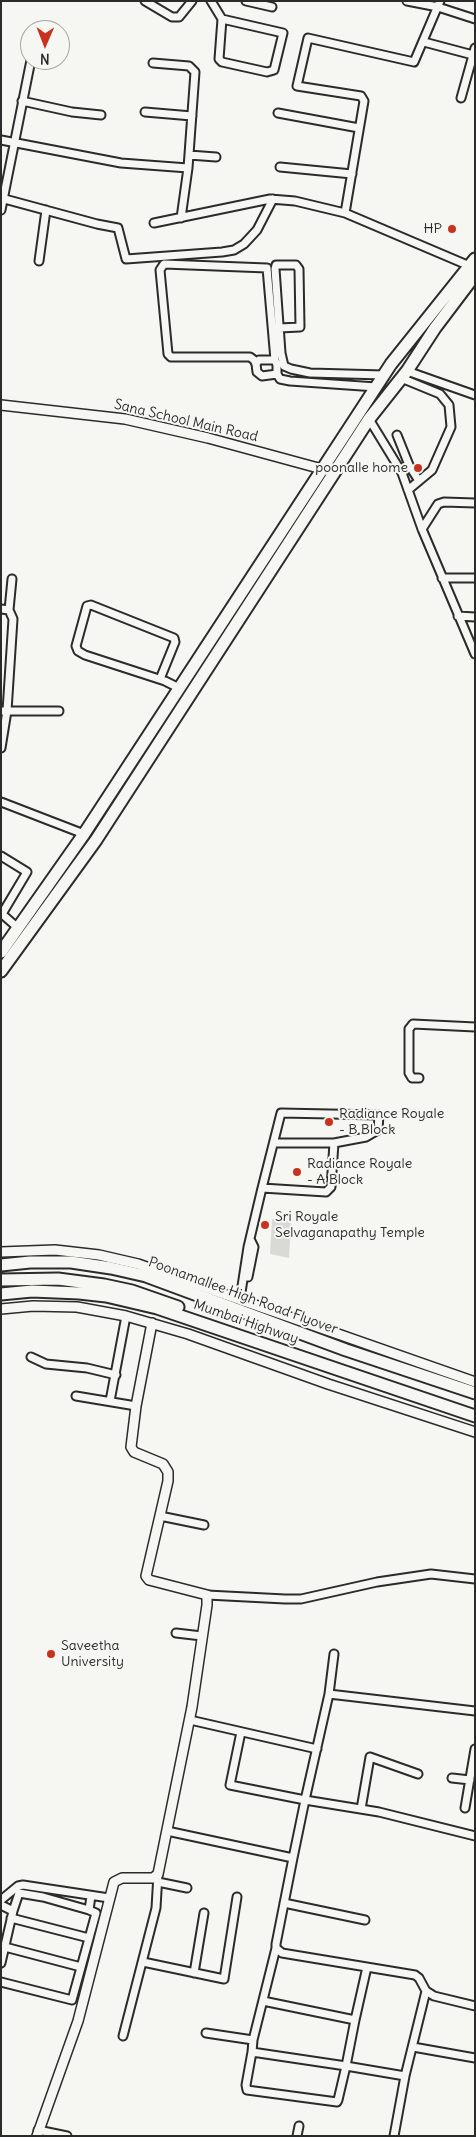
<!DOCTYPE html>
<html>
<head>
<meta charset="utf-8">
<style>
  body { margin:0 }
  #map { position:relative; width:476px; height:2137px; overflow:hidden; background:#f6f6f2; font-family:Delius,sans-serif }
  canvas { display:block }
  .frame { position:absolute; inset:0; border:2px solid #2b2b2b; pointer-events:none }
  .north { position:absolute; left:20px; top:20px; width:50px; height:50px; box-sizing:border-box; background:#f6f6f2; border:1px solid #a5a5a2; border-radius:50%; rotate:181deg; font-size:14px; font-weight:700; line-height:20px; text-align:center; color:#2b2b2b }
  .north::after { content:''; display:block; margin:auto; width:18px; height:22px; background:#c8321e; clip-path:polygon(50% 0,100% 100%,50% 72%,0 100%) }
</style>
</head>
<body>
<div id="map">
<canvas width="476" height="2137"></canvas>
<div class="frame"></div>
<div class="north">N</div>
</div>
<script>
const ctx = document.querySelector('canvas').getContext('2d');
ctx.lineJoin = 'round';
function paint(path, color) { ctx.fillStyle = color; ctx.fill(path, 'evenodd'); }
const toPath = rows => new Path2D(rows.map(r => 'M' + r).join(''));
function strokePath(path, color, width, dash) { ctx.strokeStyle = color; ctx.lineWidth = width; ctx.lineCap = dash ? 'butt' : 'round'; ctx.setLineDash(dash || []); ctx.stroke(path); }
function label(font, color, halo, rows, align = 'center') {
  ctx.font = font + ' Delius,sans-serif'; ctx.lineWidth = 4; ctx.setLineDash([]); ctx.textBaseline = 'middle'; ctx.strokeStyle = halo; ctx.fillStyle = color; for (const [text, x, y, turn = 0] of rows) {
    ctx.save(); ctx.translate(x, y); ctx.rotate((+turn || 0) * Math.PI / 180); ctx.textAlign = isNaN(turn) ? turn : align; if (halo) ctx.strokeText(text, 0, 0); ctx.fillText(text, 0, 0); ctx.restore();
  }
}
const green = toPath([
  [272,1219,291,1221,289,1258,270,1254]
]);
const minor = toPath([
  [145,1,172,17,179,17,192,1],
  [211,1,222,19,219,59,222,62,267,72,274,70,283,33,222,19],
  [246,1,272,7],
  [407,1,438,7,475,19],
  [424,42,473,55],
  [153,63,189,66,195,72,188,168,181,218],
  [461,98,475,48],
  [22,101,72,112,101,115],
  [145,112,192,116],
  [278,113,359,128],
  [1,140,121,163,188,168],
  [189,155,216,157],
  [280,167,352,174],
  [1,198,97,224,118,228,126,259,222,252,234,250,244,244,257,230,273,199],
  [1,210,31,60],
  [345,213,364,101,361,96,297,86,308,38,414,62,440,1],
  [154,223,270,199,295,201,345,213,472,267],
  [39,261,46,210],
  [279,328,300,327,299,269,296,265,276,265,275,269,281,353,284,366,291,369,310,373,384,375],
  [256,364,259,360,275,360],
  [407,371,475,395],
  [277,374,262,376,257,372,256,364,254,360,250,357,171,357,168,354,160,270,164,264,267,268,275,360,277,365,277,374,280,379,290,381,376,387],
  [401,378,440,394,449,405,451,427,432,470,408,490],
  [369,419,402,473,422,529,475,654],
  [397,435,409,465,419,481],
  [422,529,438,504,444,502,475,503],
  [442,578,475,578],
  [1,609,9,610,12,579],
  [458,616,475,617],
  [160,679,175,642,174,638,91,605,87,606,76,646,78,651,85,655,165,681,179,688],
  [1,711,59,711],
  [1,748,7,711,13,619,9,610],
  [1,802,84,834],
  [1,856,27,872,2,914],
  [1,913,18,928],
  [419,1078,412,1078,409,1073,409,1029,413,1024,475,1027],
  [262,1188,281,1113,379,1115,378,1130,366,1137,334,1143,274,1143],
  [248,1277,254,1247,251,1241],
  [240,1299,248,1247,262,1188,326,1192,331,1187,334,1143],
  [31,1357,46,1364,87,1368,116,1375],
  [76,1396,136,1406],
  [110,1401,126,1316],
  [160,1516,204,1525],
  [207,1595,285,1599,301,1599,377,1582,431,1574,475,1579],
  [176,1633,202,1636],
  [329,1694,475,1711],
  [190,1720,317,1749],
  [241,1732,230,1785,305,1800,329,1694,334,1654],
  [452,1778,470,1780],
  [465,1808,475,1749],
  [361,1809,370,1757,418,1774],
  [167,1831,293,1858,276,1944,276,1948,282,1953,415,1975,419,1978,426,1991,434,1996,475,2006],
  [293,1858,305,1800,379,1812,475,1836],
  [158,1882,187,1888],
  [1,1900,18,1886,23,1885,109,1898],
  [284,1903,365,1920],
  [1,1905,13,1911,1,1963],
  [13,1911,19,1893,43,1897,89,1910,91,1896],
  [11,1918,89,1938],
  [5,1947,81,1967],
  [143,1962,224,1979,237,1897],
  [367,1967,355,2020,346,2066,338,2100,337,2102,247,2090,246,2085,252,2052,346,2066,405,2076,426,1991],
  [194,1973,204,1913],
  [1,1982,72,2000,96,1913,89,1910],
  [263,2001,355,2020],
  [206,2033,253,2040],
  [123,2036,156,1908,158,1874],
  [413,2047,475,2058],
  [252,2052,253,2040,276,1948],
  [38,2130,67,2136],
  [297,2136,299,2126],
  [394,2136,405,2076]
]);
const tertiary = toPath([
  [1,405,125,419,208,438,333,472],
  [1,1252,55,1250,99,1255,138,1264,475,1382],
  [1,1309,33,1306,77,1307,126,1316,188,1334,328,1384,475,1432],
  [37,2136,78,2021,114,1882,122,1878,153,1878,158,1874,192,1707,207,1605,207,1595,149,1580,146,1576,168,1481,168,1472,163,1464,134,1452,131,1447,136,1406,152,1323]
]);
const primary = toPath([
  [1,952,84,834,391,364,475,259],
  [1,971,96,840,369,419,407,371,435,328,475,275]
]);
const trunk = toPath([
  [1,1265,30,1262,71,1262,111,1268,146,1276,346,1350,475,1393],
  [1,1280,58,1279,104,1285,132,1291,178,1307],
  [1,1294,32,1291,79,1293,106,1296,157,1308,475,1416]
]);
const markers = [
  [452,229,5,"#c8321e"],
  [418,468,5,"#c8321e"],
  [329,1122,5,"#c8321e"],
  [297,1172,5,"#c8321e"],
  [265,1225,5,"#c8321e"],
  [51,1654,5,"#c8321e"]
];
const poiNames = [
  ["HP",442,229,"right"],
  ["poonalle home",408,468,"right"],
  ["Radiance Royale",339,1114],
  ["- B Block",339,1130],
  ["Radiance Royale",307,1164],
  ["- A Block",307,1180],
  ["Sri Royale",275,1217],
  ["Selvaganapathy Temple",275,1233],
  ["Saveetha",61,1646],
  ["University",61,1662]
];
const streetNames = [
  ["Sana School Main Road",186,421,13],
  ["Poonamallee High Road Flyover",243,1296,20],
  ["Mumbai Highway",246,1322,19]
];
paint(green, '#d9d9d5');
strokePath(minor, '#2b2b2b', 11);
strokePath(tertiary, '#2b2b2b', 12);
strokePath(primary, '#2b2b2b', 15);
strokePath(trunk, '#2b2b2b', 15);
strokePath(minor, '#f6f6f2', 7);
strokePath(tertiary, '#f6f6f2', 9);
strokePath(primary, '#f6f6f2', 11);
strokePath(trunk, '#f6f6f2', 11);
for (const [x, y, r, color] of markers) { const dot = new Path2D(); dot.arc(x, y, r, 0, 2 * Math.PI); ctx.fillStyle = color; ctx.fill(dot); strokePath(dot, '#f6f6f2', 2); }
label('14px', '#2b2b2b', '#f6f6f2', poiNames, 'left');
label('14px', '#2b2b2b', '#f6f6f2', streetNames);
</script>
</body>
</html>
